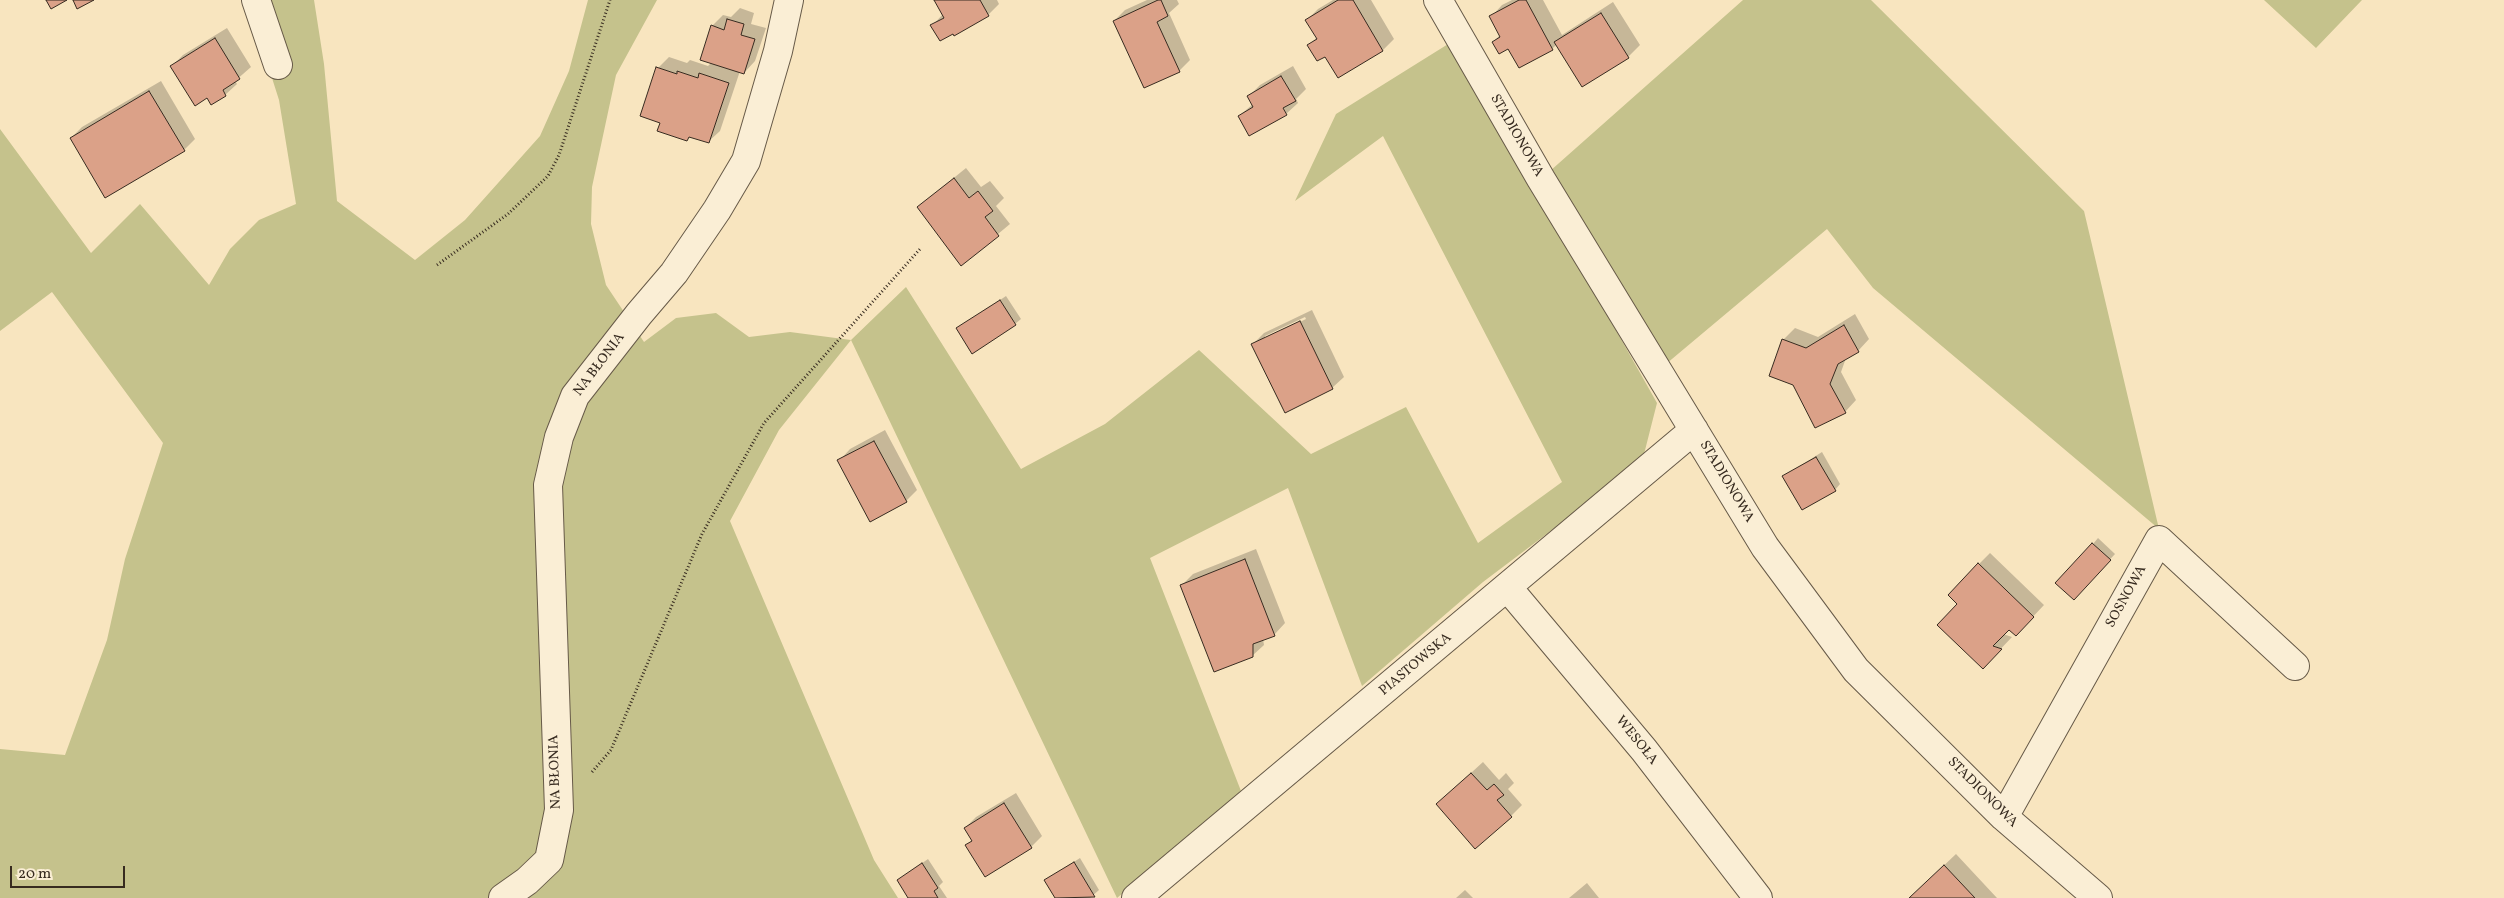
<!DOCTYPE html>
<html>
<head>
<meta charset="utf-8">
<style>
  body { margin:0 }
  #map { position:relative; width:2504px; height:898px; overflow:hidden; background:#f8e5bf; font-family:Vollkorn,serif }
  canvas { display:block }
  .scale { position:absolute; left:10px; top:866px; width:115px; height:22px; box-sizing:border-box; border:2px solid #372b20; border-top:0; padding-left:6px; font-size:15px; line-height:18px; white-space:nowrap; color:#372b20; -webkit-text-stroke:4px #faeed5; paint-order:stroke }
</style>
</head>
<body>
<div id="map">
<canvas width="2504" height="898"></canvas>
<div class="scale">20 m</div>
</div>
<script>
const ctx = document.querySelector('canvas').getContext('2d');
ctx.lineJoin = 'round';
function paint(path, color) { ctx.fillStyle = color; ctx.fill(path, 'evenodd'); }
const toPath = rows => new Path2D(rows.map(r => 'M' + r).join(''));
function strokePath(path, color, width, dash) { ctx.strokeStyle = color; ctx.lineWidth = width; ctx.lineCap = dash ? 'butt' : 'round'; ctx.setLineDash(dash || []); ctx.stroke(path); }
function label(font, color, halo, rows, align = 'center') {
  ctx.font = font + ' Vollkorn,serif'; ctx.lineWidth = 4; ctx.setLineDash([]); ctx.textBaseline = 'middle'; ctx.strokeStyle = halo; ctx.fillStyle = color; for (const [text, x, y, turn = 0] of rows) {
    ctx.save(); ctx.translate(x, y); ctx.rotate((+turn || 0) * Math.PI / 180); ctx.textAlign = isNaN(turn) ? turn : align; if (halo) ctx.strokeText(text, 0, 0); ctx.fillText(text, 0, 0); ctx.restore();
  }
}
const green = toPath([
  [266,0,314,0,324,64,337,201,415,260,465,220,540,136,569,71,588,0,657,0,616,75,592,187,591,224,606,285,644,342,676,318,716,313,749,337,790,332,851,340,906,287,1021,469,1105,424,1199,350,1311,454,1406,407,1478,543,1562,482,1383,136,1295,201,1336,114,1453,41,1657,403,1642,462,1483,582,1362,686,1288,488,1150,558,1241,791,1117,898,851,340,779,430,730,521,874,860,898,898,0,898,0,749,65,755,107,640,125,559,163,443,52,292,0,331,0,129,91,253,140,204,209,285,230,249,259,220,296,204,279,100,272,78,289,60],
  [1743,0,1871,0,2084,211,2159,529,1873,288,1827,229,1666,364,1541,179],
  [2264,0,2362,0,2316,48]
]);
const shadow = toPath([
  [936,0,997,0,999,4,988,15,932,26,943,14],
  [1147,0,1177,0,1179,4,1169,13,1190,60,1179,71,1114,21,1125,10],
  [1333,0,1371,0,1394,39,1383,50,1338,77,1326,55,1308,46,1317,37,1307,20,1318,9],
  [1512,0,1543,0,1562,35,1613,2,1640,45,1628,57,1582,85,1556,45,1552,49,1509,47,1493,42,1500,35,1491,17,1502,5],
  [740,8,754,13,751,24,766,28,755,61,744,73,740,71,720,131,708,142,690,136,687,140,661,122,658,68,669,57,687,63,690,60,708,66,712,62,712,26,723,15,731,17],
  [227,28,251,67,235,81,237,84,225,95,207,97,172,66,183,55],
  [1293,66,1306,89,1296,99,1298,103,1286,114,1239,116,1253,104,1249,96,1260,85],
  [161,81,195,139,184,150,71,138,82,127],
  [966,168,981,187,990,181,1004,198,996,206,1010,224,962,264,918,207],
  [1006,296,1021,319,1015,324,957,329],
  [1312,310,1344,377,1332,388,1253,344,1264,333],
  [1305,317,1306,319,1265,339,1265,336],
  [1855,314,1869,339,1858,351,1846,358,1841,372,1856,400,1845,412,1783,340,1795,328,1818,337],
  [885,430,917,490,906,501,839,461,850,449],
  [1822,452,1840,484,1835,490,1784,476],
  [2098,538,2115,554,2079,593,2093,544],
  [1256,549,1285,623,1274,635,1263,639,1264,645,1252,656,1182,585,1193,574],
  [1990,553,2044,605,2027,623,2009,628,2003,634,2012,637,1994,656,1959,604,1979,564],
  [1483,762,1499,780,1506,773,1514,783,1508,789,1522,805,1511,816,1449,793],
  [1016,793,1042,836,1031,847,967,845,972,840,965,828,976,817],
  [1956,854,1997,898,1910,898,1918,890],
  [1080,858,1099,890,1090,898,1056,898,1046,880],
  [928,859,943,882,939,886,947,898,910,898,898,880],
  [1587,883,1599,898,1569,898],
  [1465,890,1473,898,1456,898]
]);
const building = toPath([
  [46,0,67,0,51,9,46,0],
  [73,0,94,0,77,9,73,0],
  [934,0,980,0,989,16,954,36,953,34,940,41,930,25,944,18,934,0],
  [1158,0,1161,0,1168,16,1157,22,1180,72,1144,88,1113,21,1158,0],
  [1338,0,1353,0,1383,51,1338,78,1325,57,1317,61,1307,45,1317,39,1305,20,1338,0],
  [1519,0,1526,0,1553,50,1519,68,1508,49,1499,54,1492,42,1500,37,1489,16,1519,0],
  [1601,13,1629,58,1582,87,1554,42,1601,13],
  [727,19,744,24,741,35,755,39,744,74,700,60,711,25,724,30,727,19],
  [215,38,240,79,223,90,226,96,211,105,207,98,195,106,170,66,215,38],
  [656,67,677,74,677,71,698,78,699,73,729,83,709,143,689,137,687,141,657,131,660,123,640,116,656,67],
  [1281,76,1296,101,1283,108,1287,115,1249,136,1238,116,1253,107,1247,96,1281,76],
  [149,91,185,151,105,198,70,138,149,91],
  [954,178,969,198,978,191,993,211,985,217,999,236,961,266,917,207,954,178],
  [1000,300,1016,325,972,354,956,328,1000,300],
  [1300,321,1333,389,1285,413,1251,344,1300,321],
  [1844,325,1859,352,1838,364,1830,384,1846,413,1815,428,1793,385,1769,376,1782,339,1806,348,1844,325],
  [874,441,907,502,870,522,837,460,874,441],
  [1816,457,1836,491,1802,510,1782,476,1816,457],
  [2092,543,2111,560,2074,600,2055,583,2092,543],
  [1245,559,1275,636,1253,644,1253,657,1214,672,1180,585,1245,559],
  [1978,563,2034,617,2016,636,2009,630,1993,646,2002,649,1983,669,1937,625,1957,604,1948,595,1978,563],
  [1471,773,1487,790,1494,784,1504,795,1497,800,1512,817,1475,849,1436,804,1471,773],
  [1004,803,1032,848,985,877,965,845,972,841,964,828,1004,803],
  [1074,862,1095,897,1055,898,1044,880,1074,862],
  [922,863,938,888,934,891,938,898,908,898,897,880,922,863],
  [1944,865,1975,898,1909,898,1944,865]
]);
const path = toPath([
  [437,265,508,214,548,176,559,155,610,0],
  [592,772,611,750,702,534,764,423,921,248]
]);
const street = toPath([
  [256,0,278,65],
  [1438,0,1541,179,1765,547,1856,670,2004,817,2098,898],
  [1508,588,1644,750,1758,898],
  [2004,817,2159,540,2295,666],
  [503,898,527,881,549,860,559,810,548,485,559,437,575,396,639,314,674,273,717,210,746,161,778,51,789,0],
  [1136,898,1694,430]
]);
const streetNames = [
  ["STADIONOWA",1516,136,60],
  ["NA BŁONIA",600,365,-53],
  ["STADIONOWA",1726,482,59],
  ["SOSNOWA",2127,597,-61],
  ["PIASTOWSKA",1416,665,-40],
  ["WESOŁA",1636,741,51],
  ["NA BŁONIA",556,772,-92],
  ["STADIONOWA",1982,793,45]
];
paint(green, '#c5c28c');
paint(shadow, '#0003');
paint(building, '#dba188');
strokePath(building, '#372b20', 1);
strokePath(street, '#675a48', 30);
strokePath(path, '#372b20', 3, [1, 2.5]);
strokePath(street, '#faeed5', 28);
label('14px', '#372b20', '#faeed5', streetNames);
</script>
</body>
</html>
